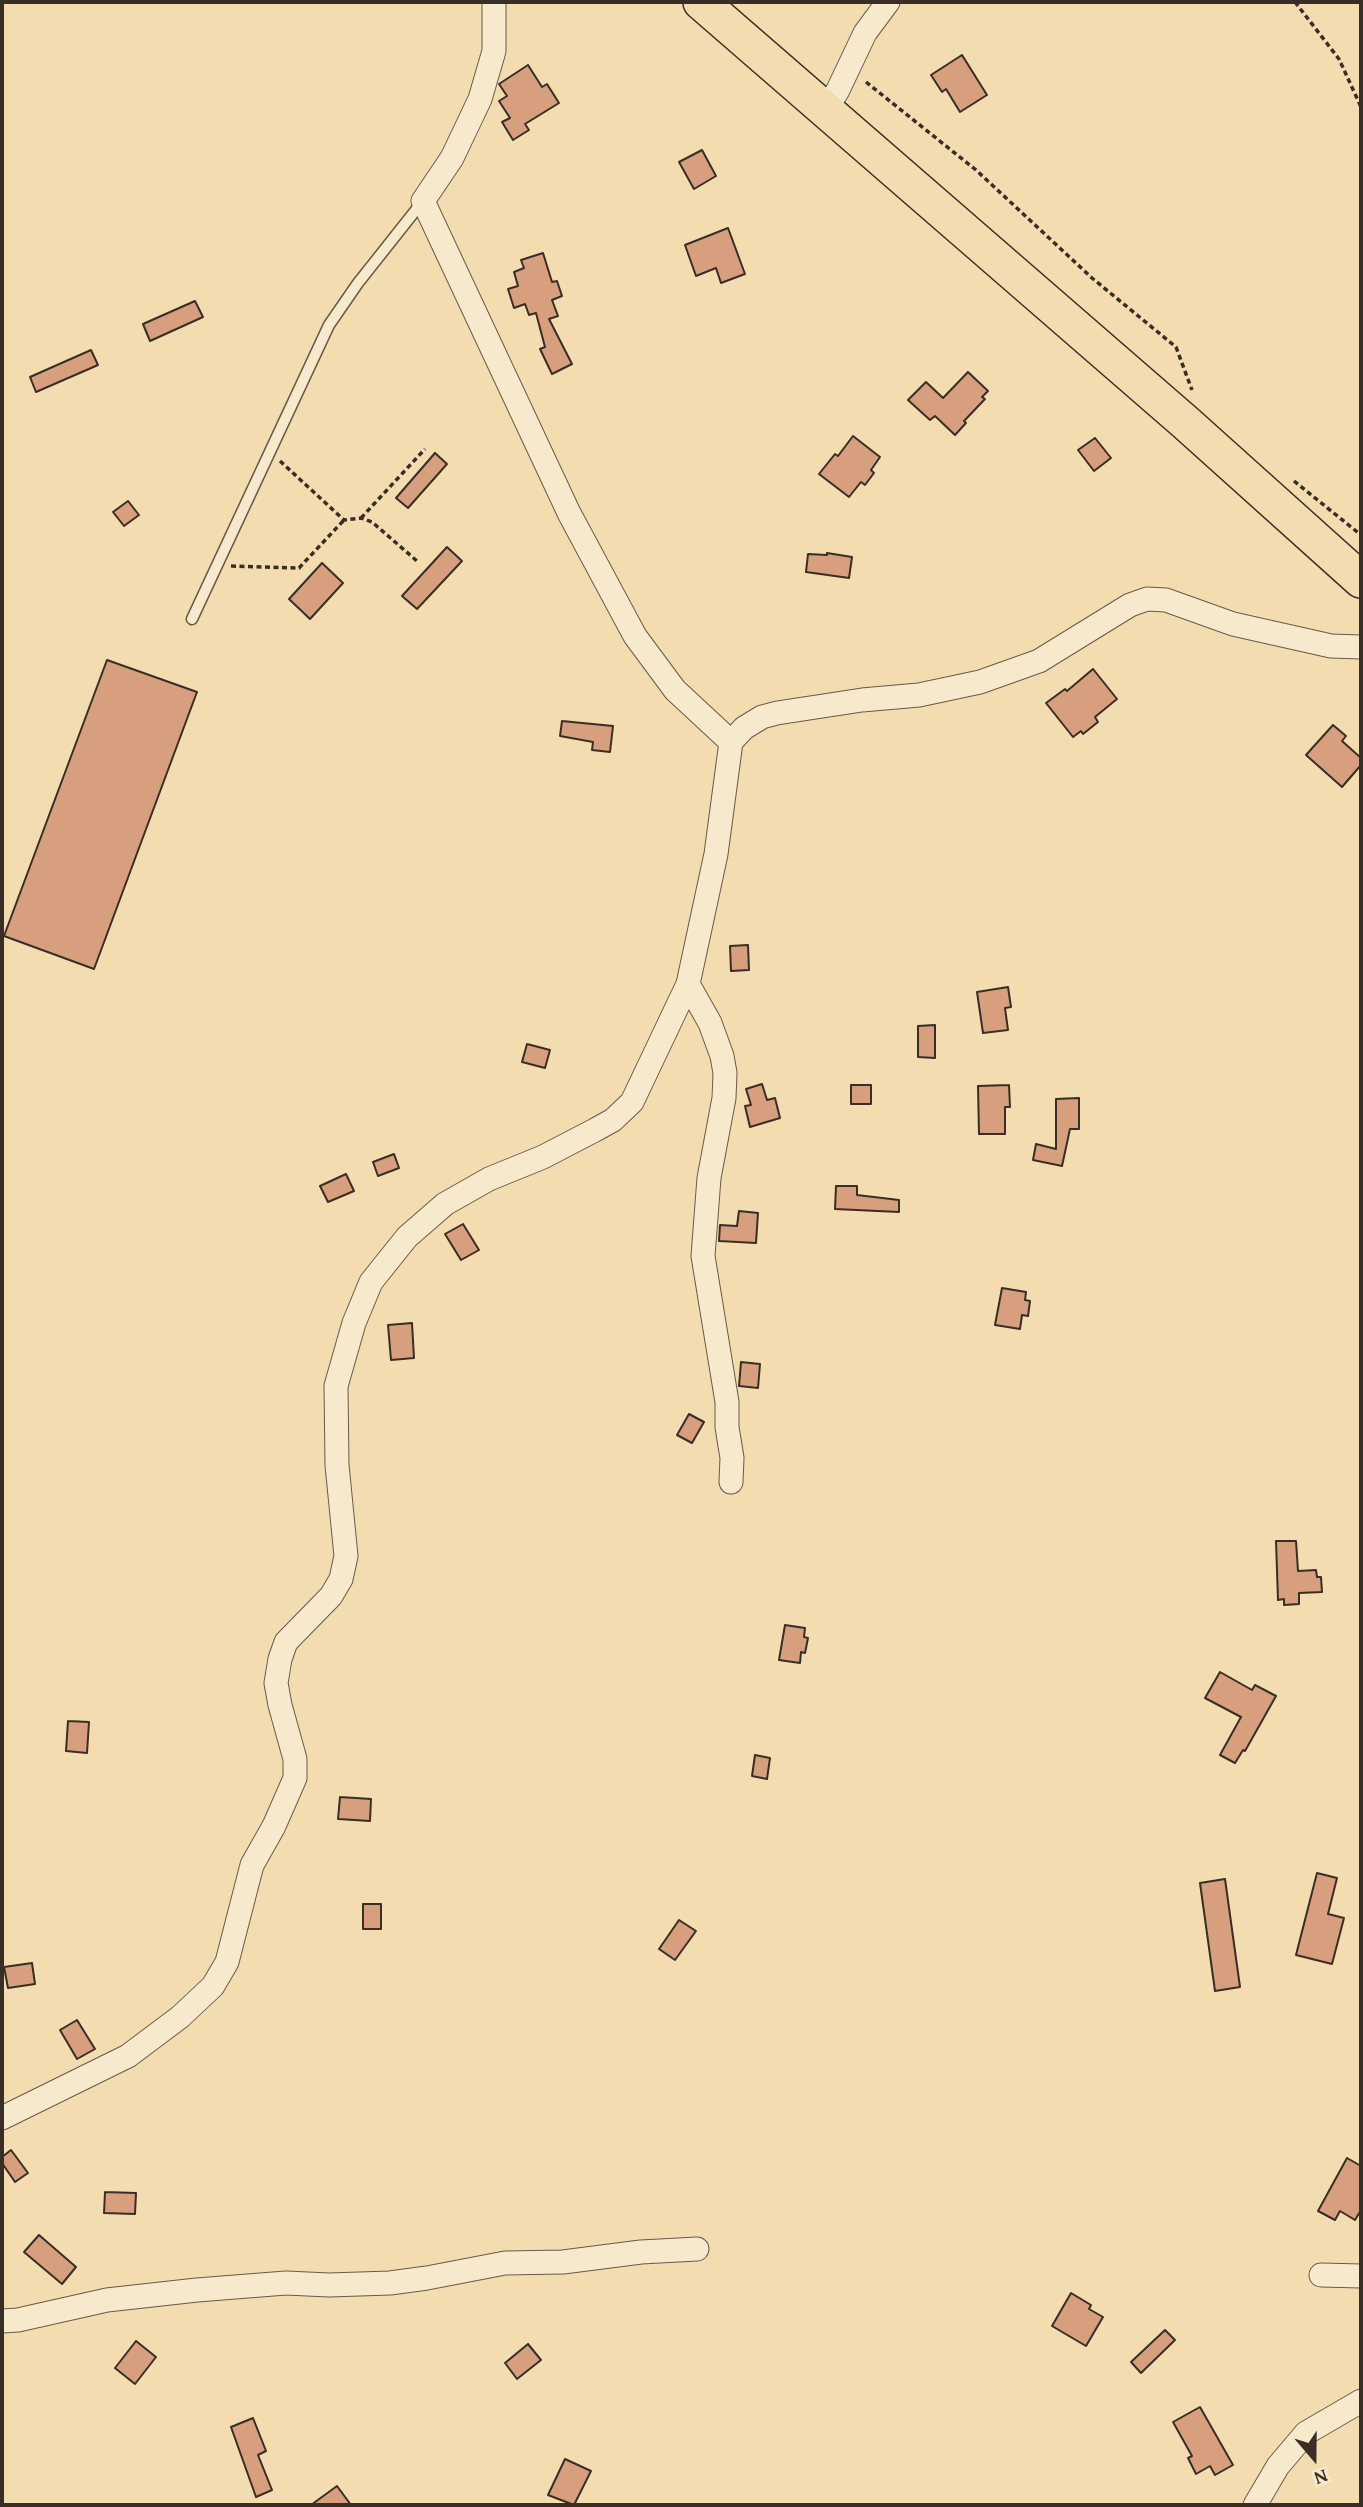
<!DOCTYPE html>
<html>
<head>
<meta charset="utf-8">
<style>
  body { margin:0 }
  #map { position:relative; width:1363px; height:2507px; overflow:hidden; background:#f3ddb0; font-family:"Gentium Book Plus",serif }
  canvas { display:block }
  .frame { position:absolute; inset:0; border:4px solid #392e26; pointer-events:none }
  .north { position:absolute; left:1279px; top:2423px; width:70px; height:70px; -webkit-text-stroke:5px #f7e9cc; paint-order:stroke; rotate:160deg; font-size:19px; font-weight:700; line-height:28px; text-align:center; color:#392e26 }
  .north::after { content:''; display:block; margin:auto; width:24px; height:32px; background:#392e26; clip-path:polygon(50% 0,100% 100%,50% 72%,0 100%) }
</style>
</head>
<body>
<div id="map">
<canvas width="1363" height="2507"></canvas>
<div class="frame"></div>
<div class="north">N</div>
</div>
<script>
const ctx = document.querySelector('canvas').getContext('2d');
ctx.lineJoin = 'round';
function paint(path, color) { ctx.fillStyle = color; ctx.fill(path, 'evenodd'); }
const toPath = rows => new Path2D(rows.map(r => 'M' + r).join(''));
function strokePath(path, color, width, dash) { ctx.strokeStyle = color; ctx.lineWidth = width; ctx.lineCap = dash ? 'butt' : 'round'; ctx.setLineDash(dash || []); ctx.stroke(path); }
const building = toPath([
  [962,55,987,95,960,112,946,89,942,92,931,75,962,55],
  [528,65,542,87,547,84,559,103,525,124,529,130,513,140,502,122,510,118,499,101,507,96,499,84,528,65],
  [702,150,716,176,694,189,679,162,702,150],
  [728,228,745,274,721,283,716,268,696,276,685,245,728,228],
  [543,253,552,282,557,281,562,296,552,300,558,316,549,319,572,364,552,374,540,349,545,347,536,313,529,315,525,304,514,308,508,289,518,286,514,272,524,268,521,260,543,253],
  [195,301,203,317,150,341,143,324,195,301],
  [91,350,98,365,36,392,30,377,91,350],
  [968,372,988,391,982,397,985,399,964,421,966,423,955,435,935,416,930,420,908,400,926,382,943,398,968,372],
  [853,436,880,457,871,470,874,473,865,485,861,482,849,497,819,474,835,454,838,456,853,436],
  [1095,438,1111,458,1094,471,1078,450,1095,438],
  [435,453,447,464,408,508,396,498,435,453],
  [128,501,139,515,124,526,113,512,128,501],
  [447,547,462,561,417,609,402,596,447,547],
  [827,553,852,557,849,578,806,572,808,554,827,555,827,553],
  [322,563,343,583,310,619,289,599,322,563],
  [107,660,197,692,94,969,4,936,107,660],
  [1093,669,1117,699,1095,717,1098,722,1083,734,1081,731,1073,737,1046,703,1065,689,1067,691,1093,669],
  [562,721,613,726,610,752,592,750,593,742,560,736,562,721],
  [1333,725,1346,736,1342,741,1361,758,1361,765,1342,787,1306,755,1333,725],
  [748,945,749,970,731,971,730,946,748,945],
  [1008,987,1011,1007,1005,1008,1008,1030,983,1033,977,992,1008,987],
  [935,1025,935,1058,918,1057,918,1026,935,1025],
  [527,1044,550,1050,545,1068,522,1062,527,1044],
  [762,1084,767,1100,775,1098,780,1118,750,1127,745,1106,751,1105,746,1089,762,1084],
  [851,1085,871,1085,871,1104,851,1104,851,1085],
  [1009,1085,1010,1107,1005,1107,1005,1134,979,1134,978,1086,1009,1085],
  [1079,1098,1079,1129,1070,1129,1062,1166,1033,1160,1036,1144,1056,1149,1056,1099,1079,1098],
  [394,1154,399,1168,378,1176,373,1162,394,1154],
  [346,1174,354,1191,328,1202,320,1186,346,1174],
  [836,1186,857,1186,857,1195,899,1200,899,1212,835,1209,836,1186],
  [739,1211,758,1213,756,1243,719,1241,720,1225,737,1226,739,1211],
  [463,1224,479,1250,461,1260,445,1234,463,1224],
  [1002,1288,1026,1292,1025,1300,1030,1301,1028,1316,1022,1315,1020,1329,995,1325,1002,1288],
  [412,1323,414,1358,391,1360,388,1325,412,1323],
  [741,1362,760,1364,758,1388,739,1386,741,1362],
  [689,1414,704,1422,692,1443,677,1435,689,1414],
  [1276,1541,1296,1541,1298,1571,1316,1570,1317,1577,1321,1577,1322,1592,1299,1593,1299,1604,1284,1605,1284,1599,1278,1600,1276,1541],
  [785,1625,805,1628,804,1637,808,1638,805,1653,801,1652,800,1663,779,1660,785,1625],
  [1220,1672,1252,1690,1255,1685,1276,1696,1245,1751,1243,1750,1235,1763,1220,1755,1241,1717,1205,1698,1220,1672],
  [68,1721,89,1722,87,1753,66,1751,68,1721],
  [755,1755,770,1758,767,1779,752,1776,755,1755],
  [340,1797,371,1799,370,1821,338,1819,340,1797],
  [1317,1873,1337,1878,1328,1914,1344,1918,1332,1964,1296,1955,1317,1873],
  [1225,1879,1240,1987,1215,1991,1200,1883,1225,1879],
  [363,1904,381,1904,381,1929,363,1929,363,1904],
  [679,1920,696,1931,675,1960,659,1949,679,1920],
  [32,1963,35,1984,8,1988,4,1967,32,1963],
  [77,2020,95,2049,77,2059,60,2030,77,2020],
  [11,2150,28,2173,15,2182,2,2163,2,2157,11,2150],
  [1347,2158,1361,2166,1361,2210,1355,2220,1340,2211,1335,2220,1318,2211,1347,2158],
  [105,2192,136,2193,135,2214,104,2213,105,2192],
  [39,2235,76,2267,62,2284,24,2252,39,2235],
  [1071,2293,1091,2305,1089,2309,1103,2317,1086,2346,1052,2326,1071,2293],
  [1165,2330,1175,2340,1141,2373,1131,2362,1165,2330],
  [136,2341,156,2357,135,2384,115,2368,136,2341],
  [528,2344,541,2360,517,2379,505,2363,528,2344],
  [1200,2407,1233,2465,1215,2475,1210,2466,1196,2474,1188,2458,1192,2456,1173,2422,1200,2407],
  [253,2418,266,2451,258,2455,272,2490,256,2497,231,2427,253,2418],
  [565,2459,591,2471,574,2505,548,2495,565,2459],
  [337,2486,351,2505,311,2505,337,2486]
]);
const path = toPath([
  [1295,2,1339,59,1361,107],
  [866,82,976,170,1092,278,1176,347,1192,390],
  [280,461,344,520,361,518,372,522,417,561],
  [1294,481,1361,535],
  [361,518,425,449],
  [231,566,299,568,344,520]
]);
const service = toPath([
  [192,619,329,325,358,283,423,201]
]);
const minor = toPath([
  [494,2,494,51,480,99,452,158,423,201,569,513,635,636,675,690,731,742],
  [826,109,838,90,865,33,888,2],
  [688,984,710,1023,722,1056,725,1073,724,1098,709,1178,703,1256,727,1402,727,1427,732,1458,731,1482],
  [2,2118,128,2056,180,2017,213,1986,227,1962,252,1865,274,1826,295,1778,295,1759,280,1705,276,1683,280,1659,286,1642,331,1596,341,1579,346,1556,337,1465,336,1386,354,1323,371,1282,407,1237,445,1204,489,1179,543,1157,595,1130,613,1120,632,1102,688,984,716,854,731,742,744,728,762,717,777,713,862,700,919,695,980,682,1039,661,1130,605,1147,599,1166,600,1233,624,1331,646,1361,647],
  [1321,2275,1361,2276],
  [2,2321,18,2320,107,2300,197,2290,286,2283,329,2285,390,2283,427,2278,505,2263,563,2262,641,2252,697,2249],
  [1255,2505,1278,2466,1306,2433,1361,2401]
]);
const primary = toPath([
  [701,2,1185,422,1361,580]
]);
paint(building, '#d89f7f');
strokePath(building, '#392e26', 2);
strokePath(service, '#685a48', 13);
strokePath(minor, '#685a48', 25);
strokePath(primary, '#392e26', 38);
strokePath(path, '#392e26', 3.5, [5, 3.5]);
strokePath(service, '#f7e9cc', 10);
strokePath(minor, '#f7e9cc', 23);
strokePath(primary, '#f3ddb0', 35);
</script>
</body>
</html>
